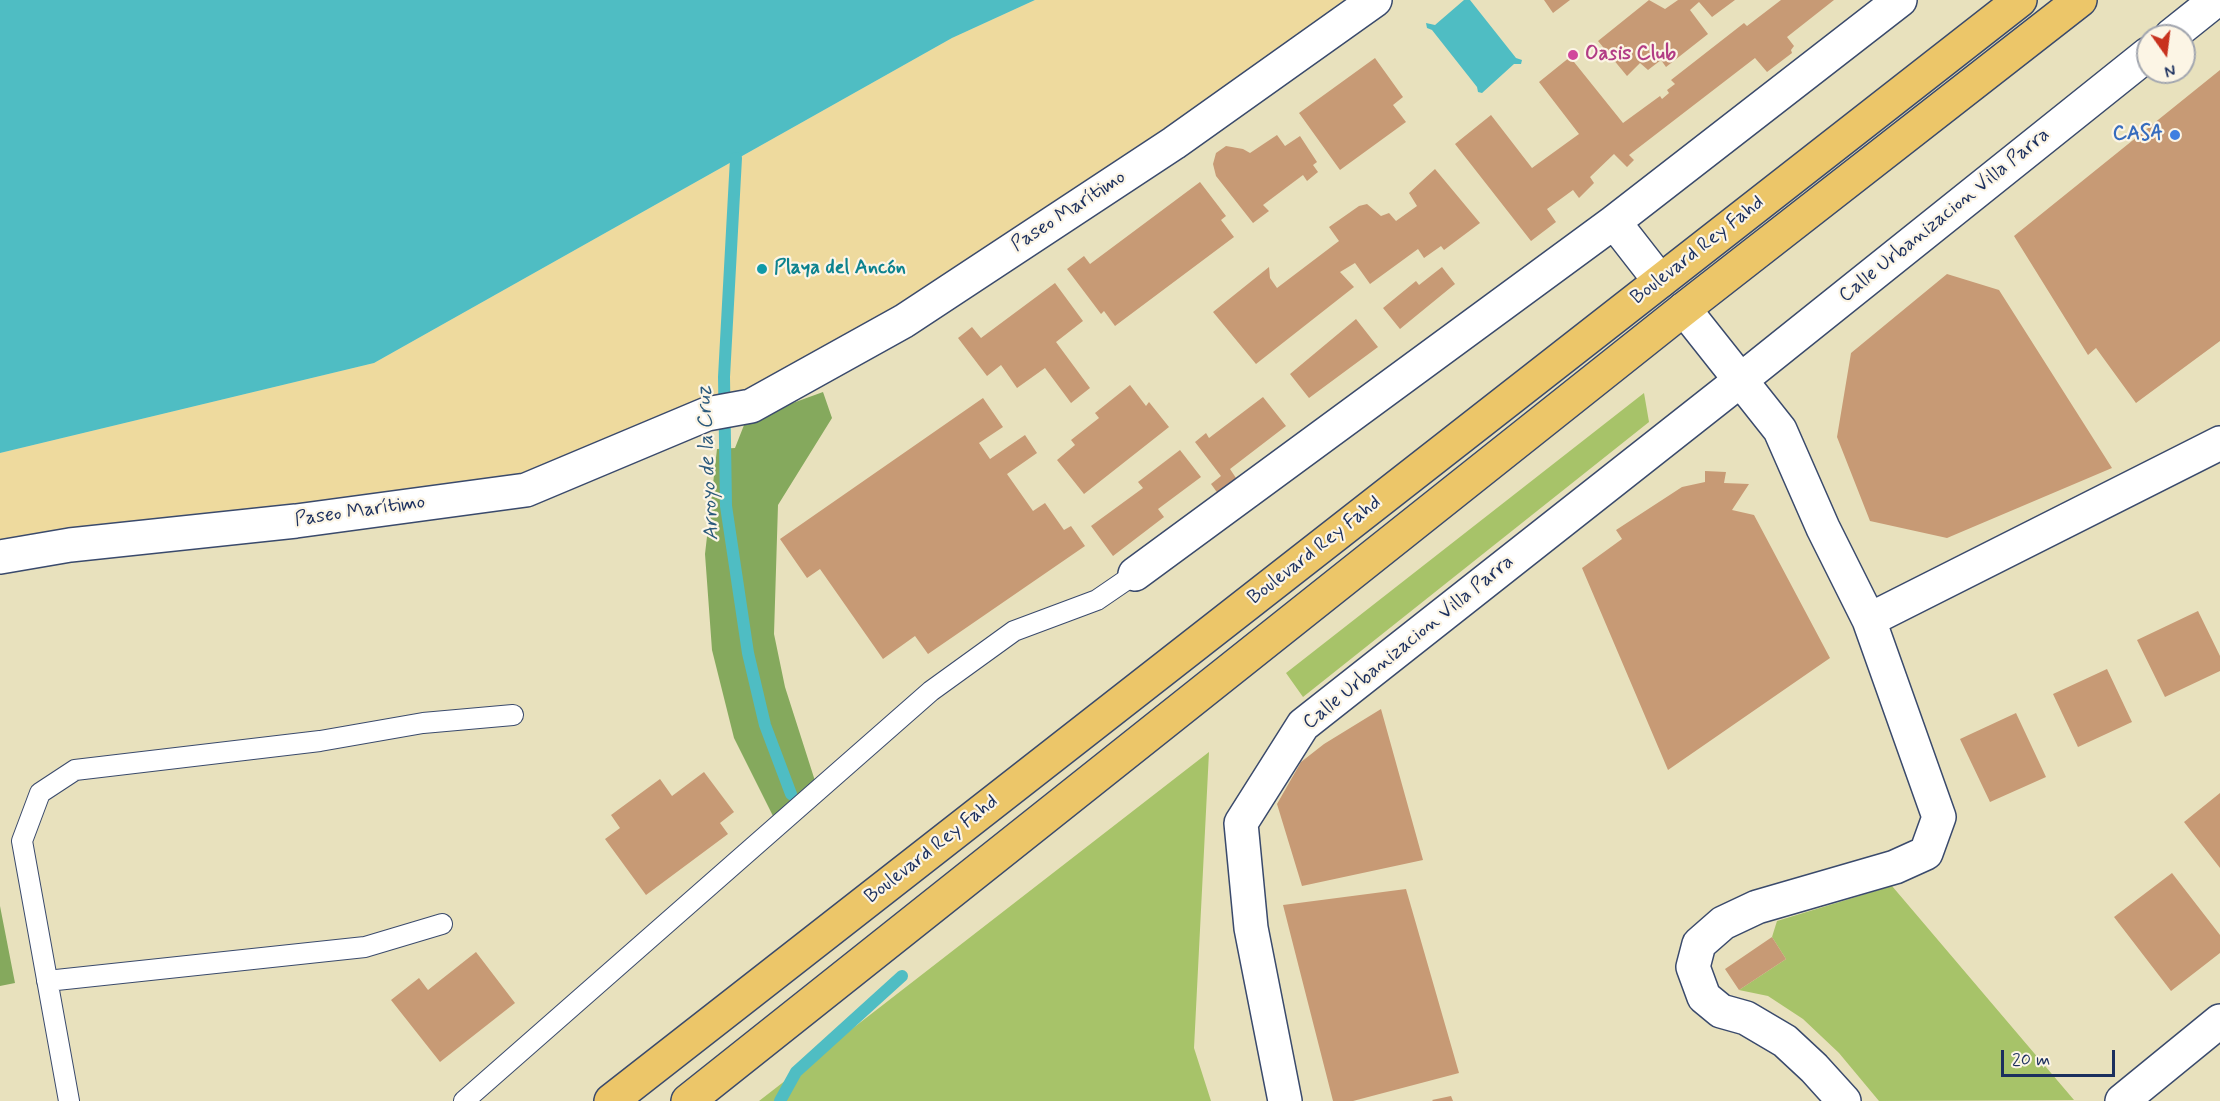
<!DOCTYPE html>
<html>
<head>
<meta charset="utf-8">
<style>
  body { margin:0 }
  #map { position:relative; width:2220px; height:1101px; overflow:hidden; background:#e8e1bd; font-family:Mynerve,sans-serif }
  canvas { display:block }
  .north { position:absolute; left:2136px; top:24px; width:60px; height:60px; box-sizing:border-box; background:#fcf5e5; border:2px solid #a2a6af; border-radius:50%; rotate:166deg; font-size:16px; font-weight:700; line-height:24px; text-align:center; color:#1b2f5e }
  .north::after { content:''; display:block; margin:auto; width:21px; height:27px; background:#c8321e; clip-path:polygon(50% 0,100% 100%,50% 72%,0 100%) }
  .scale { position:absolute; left:2001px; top:1050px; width:114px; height:27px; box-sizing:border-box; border:3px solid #1b2f5e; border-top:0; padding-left:8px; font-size:18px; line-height:21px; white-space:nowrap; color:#1b2f5e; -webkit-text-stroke:4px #fcf5e5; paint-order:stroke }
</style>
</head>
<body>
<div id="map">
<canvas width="2220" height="1101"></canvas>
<div class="north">N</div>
<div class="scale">20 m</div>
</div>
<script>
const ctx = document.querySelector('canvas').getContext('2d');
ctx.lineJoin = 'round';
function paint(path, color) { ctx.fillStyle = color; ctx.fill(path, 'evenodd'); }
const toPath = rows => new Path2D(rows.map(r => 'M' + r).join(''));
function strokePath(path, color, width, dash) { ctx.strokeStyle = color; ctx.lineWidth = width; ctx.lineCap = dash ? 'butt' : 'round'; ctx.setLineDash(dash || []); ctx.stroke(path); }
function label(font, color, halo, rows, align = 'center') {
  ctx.font = font + ' Mynerve,sans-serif'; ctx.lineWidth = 4.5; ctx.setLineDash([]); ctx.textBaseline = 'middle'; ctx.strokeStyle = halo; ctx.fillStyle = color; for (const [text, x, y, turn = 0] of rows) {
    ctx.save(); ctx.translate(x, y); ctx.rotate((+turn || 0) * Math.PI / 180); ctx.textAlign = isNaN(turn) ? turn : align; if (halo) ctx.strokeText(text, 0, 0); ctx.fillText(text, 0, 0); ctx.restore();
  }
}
const green = toPath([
  [1644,393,1649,422,1303,697,1286,673],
  [1209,752,1194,1048,1211,1101,759,1101],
  [1892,886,2074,1100,1879,1101,1839,1053,1803,1019,1768,996,1739,990,1786,959,1772,937,1777,921]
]);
const forest = toPath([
  [823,392,832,418,778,505,774,634,785,687,816,784,773,816,734,738,712,650,705,554,717,449,735,448,746,420],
  [0,906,15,983,0,986]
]);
const sand = toPath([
  [1035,0,1375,0,904,321,526,490,0,557,0,453,374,363,952,38]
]);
const water = toPath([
  [0,0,1035,0,952,38,374,363,0,453],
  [1464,0,1470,0,1516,58,1522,60,1521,64,1514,64,1482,93,1478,92,1477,87,1432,30,1427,28,1426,23,1435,25]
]);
const stream = toPath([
  [736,158,724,377,726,506,748,653,765,725,791,794],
  [780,1101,796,1072,902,976]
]);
const building = toPath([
  [1544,0,1570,0,1553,13],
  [1649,0,1665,9,1678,0,1735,0,1712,17,1699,2,1690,10,1708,34,1666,67,1661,60,1648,70,1640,63,1627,76,1598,41],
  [1781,0,1834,0,1787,37,1794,46,1791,50,1792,53,1767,72,1755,58,1629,155,1634,160,1627,167,1614,154,1590,177,1594,183,1579,198,1573,190,1547,209,1556,222,1531,241,1455,144,1491,115,1532,168,1579,134,1539,82,1570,57,1623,123,1660,96,1662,99,1669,93,1667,90,1675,84,1671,80,1744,23,1747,26],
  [1375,58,1403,97,1393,105,1406,122,1340,170,1299,113],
  [2220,70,2220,341,2136,403,2096,348,2088,355,2014,236],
  [1277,135,1285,146,1300,136,1317,162,1313,165,1318,172,1307,181,1303,175,1263,205,1269,211,1253,223,1216,176,1213,164,1216,153,1226,146,1243,149,1250,153],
  [1435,169,1480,223,1444,250,1441,246,1424,258,1418,249,1370,284,1355,263,1340,272,1354,287,1256,364,1213,312,1269,267,1270,278,1277,288,1339,241,1329,227,1359,206,1367,204,1381,216,1389,213,1396,221,1417,206,1409,193],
  [1200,182,1226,216,1221,220,1234,237,1115,326,1104,311,1101,314,1067,269,1084,256,1090,264],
  [1442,267,1455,284,1400,329,1383,308,1416,281,1419,285],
  [1947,274,1999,290,2112,468,1947,538,1870,521,1837,437,1851,353],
  [1055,283,1083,321,1056,342,1090,388,1071,403,1045,368,1017,388,1001,365,987,376,958,338,972,327,981,338],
  [1356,319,1378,347,1309,398,1290,374],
  [1130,385,1146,406,1149,402,1169,427,1084,494,1057,460,1075,445,1071,440,1099,418,1095,413],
  [1263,397,1286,426,1230,469,1238,481,1219,495,1211,484,1221,476,1195,442,1206,433,1209,438],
  [983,398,1003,427,979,443,990,459,1025,435,1037,453,1007,474,1033,511,1045,503,1064,530,1071,526,1085,546,928,654,915,636,883,659,820,569,807,578,780,539],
  [1180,450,1201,477,1158,509,1164,517,1113,556,1091,526,1143,488,1138,482],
  [1705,471,1726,472,1724,483,1749,484,1732,510,1754,515,1830,658,1668,770,1582,568,1622,539,1616,530,1682,487,1705,482],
  [2198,611,2220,656,2220,671,2165,697,2137,640],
  [2107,669,2132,722,2078,747,2053,694],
  [1381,709,1423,860,1302,886,1277,804,1301,762,1324,744],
  [2016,713,2046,777,1990,802,1960,739],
  [704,772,734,812,720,823,728,834,646,895,605,839,620,828,611,815,660,779,672,796],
  [2220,793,2220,868,2184,822],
  [2172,873,2220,935,2220,953,2171,991,2114,917],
  [1406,889,1459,1073,1353,1101,1333,1101,1283,905],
  [1772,937,1786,959,1739,990,1725,969],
  [476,952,515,1003,440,1062,391,1000,419,978,428,990],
  [1451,1096,1453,1101,1433,1101,1432,1100]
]);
const lane = toPath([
  [47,981,365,947,442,924],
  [69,1101,22,841,40,793,75,770,320,741,423,723,513,715],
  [464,1101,931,691,1014,631,1097,600,1135,574]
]);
const street = toPath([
  [2171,36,2216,0],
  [1614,222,1660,281],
  [1684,309,1780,430,1823,528,1869,620,1939,817,1926,853,1895,867,1757,907,1723,923,1699,944,1693,967,1704,997,1721,1011,1746,1018,1785,1041,1814,1068,1844,1101],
  [0,557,70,545,296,521,526,490,707,414,751,406,904,321,1174,143,1375,0],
  [1135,574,1614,222,1900,0],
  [1869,620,2220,443],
  [1285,1101,1251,928,1241,823,1303,725,1742,379,2148,54],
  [2122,1101,2220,1021]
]);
const primary = toPath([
  [611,1101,2020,0],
  [688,1101,1684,309,2080,0]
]);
const markers = [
  [1573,55,6,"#d1479c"],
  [2175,135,6,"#3f7fe0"],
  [762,269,6,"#0f9aa8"]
];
const hotelNames = [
  ["Oasis Club",1585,55]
];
const shopNames = [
  ["CASA",2163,135]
];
const streetNames = [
  ["Paseo Marítimo",1069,212,-33],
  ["Calle Urbanizacion Villa Parra",1945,216,-39],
  ["Boulevard Rey Fahd",1698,251,-38],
  ["Paseo Marítimo",360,512,-8],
  ["Boulevard Rey Fahd",1315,551,-38],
  ["Calle Urbanizacion Villa Parra",1409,643,-39],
  ["Boulevard Rey Fahd",932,850,-38]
];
const cultureNames = [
  ["Playa del Ancón",774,269]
];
const waterNames = [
  ["Arroyo de la Cruz",709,463,-93]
];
paint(green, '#a7c369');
paint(forest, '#85a95d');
paint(sand, '#eeda9e');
paint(water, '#4fbdc3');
strokePath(stream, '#4fbdc3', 12);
paint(building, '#c79a75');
strokePath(lane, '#3a4a6c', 22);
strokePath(street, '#3a4a6c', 36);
strokePath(primary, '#3a4a6c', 36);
strokePath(lane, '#fff', 20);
strokePath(street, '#fff', 33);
strokePath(primary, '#ecc669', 33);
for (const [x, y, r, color] of markers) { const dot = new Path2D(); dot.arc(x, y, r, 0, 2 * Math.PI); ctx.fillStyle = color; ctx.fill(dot); strokePath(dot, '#fcf5e5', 2); }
label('bold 20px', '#b23c85', '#fcf5e5', hotelNames, 'left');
label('bold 20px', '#366cbe', '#fcf5e5', shopNames, 'right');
label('20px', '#1b2f5e', '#fcf5e5', streetNames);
label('bold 20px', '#0d838f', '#fcf5e5', cultureNames, 'left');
label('italic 21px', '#2b5a7c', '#fcf5e5', waterNames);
</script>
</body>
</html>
